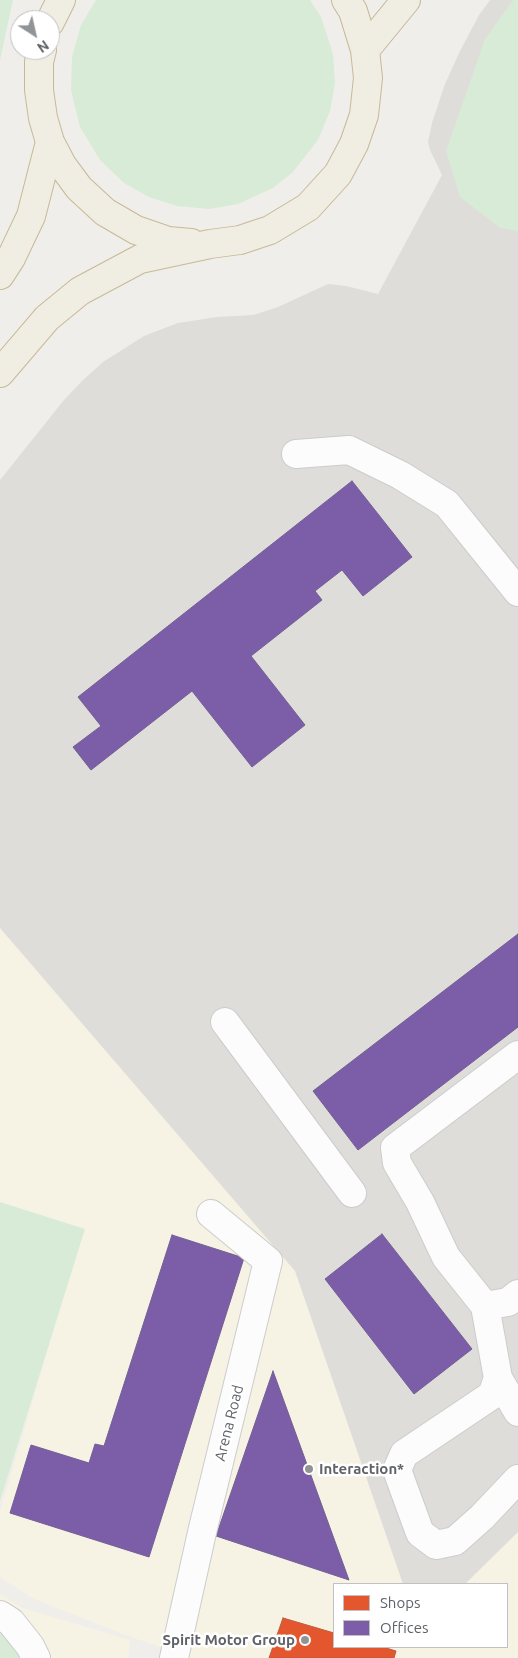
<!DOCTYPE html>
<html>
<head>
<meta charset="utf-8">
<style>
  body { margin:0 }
  #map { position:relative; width:518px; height:1658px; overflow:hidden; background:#efeeea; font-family:Ubuntu,sans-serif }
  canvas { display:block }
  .legend { position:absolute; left:333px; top:1583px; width:175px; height:65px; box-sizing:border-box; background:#fff; border:1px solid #bfc1c3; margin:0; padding:6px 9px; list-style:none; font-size:15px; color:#5f6368 }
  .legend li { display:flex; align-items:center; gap:10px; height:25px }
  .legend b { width:25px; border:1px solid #bfc1c3 }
  .north { position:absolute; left:10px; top:10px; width:50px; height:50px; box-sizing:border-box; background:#fff; border:1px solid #bfc1c3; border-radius:50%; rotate:145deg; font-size:14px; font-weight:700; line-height:20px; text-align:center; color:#5f6368 }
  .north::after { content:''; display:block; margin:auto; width:18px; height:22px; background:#919496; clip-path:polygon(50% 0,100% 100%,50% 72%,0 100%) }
</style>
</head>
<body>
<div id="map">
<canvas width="518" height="1658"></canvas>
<ul class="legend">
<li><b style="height:14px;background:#e4572e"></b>Shops</li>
<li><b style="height:14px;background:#7b5ea7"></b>Offices</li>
</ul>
<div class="north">N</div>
</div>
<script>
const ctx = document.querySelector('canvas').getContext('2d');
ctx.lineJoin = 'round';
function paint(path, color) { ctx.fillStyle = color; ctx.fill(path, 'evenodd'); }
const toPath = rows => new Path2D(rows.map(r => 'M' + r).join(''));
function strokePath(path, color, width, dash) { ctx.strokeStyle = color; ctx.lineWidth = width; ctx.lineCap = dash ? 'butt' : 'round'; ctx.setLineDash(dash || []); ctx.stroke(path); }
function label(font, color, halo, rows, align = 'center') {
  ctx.font = font + ' Ubuntu,sans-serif'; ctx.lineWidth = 5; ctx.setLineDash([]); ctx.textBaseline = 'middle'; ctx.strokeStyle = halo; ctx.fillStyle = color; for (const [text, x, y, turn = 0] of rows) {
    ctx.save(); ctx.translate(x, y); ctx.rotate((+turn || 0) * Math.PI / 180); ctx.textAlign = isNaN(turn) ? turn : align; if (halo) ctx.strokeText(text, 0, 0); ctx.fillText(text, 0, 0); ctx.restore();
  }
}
const commercial = toPath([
  [0,928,295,1271,403,1584,334,1584,334,1647,507,1647,507,1584,465,1584,518,1532,518,1658,188,1658,188,1656,128,1636,34,1599,0,1577,0,1512,78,1248,0,1481],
  [0,1594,22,1608,130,1640,128,1658,0,1658]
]);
const industrial = toPath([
  [490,0,518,0,518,1532,465,1584,403,1584,295,1271,0,928,0,480,64,400,82,381,103,362,144,336,178,323,217,317,253,315,278,307,328,284,346,286,378,294,442,175,430,150,428,142,432,123,445,84,460,51,479,15]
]);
const green = toPath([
  [0,0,13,0,0,60],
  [96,0,310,0,321,17,333,54,335,83,330,111,318,140,292,173,273,188,238,204,209,209,177,206,149,197,124,183,100,160,80,127,71,90,72,57,81,25],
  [513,0,518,0,518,231,500,228,460,197,446,151,485,39],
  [0,1202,85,1229,0,1501],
  [0,1627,26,1658,0,1658]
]);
const shops = toPath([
  [283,1618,334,1633,334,1647,383,1647,396,1651,394,1658,269,1658,283,1618]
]);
const offices = toPath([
  [352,481,412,557,363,596,342,570,315,591,322,600,251,656,305,725,252,767,192,691,91,770,73,747,101,726,78,697,352,481],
  [518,934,518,1027,358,1150,313,1091,518,934],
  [382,1234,472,1349,414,1394,325,1279,382,1234],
  [172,1235,244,1258,149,1557,10,1513,31,1445,89,1463,95,1444,104,1446,172,1235],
  [273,1371,349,1580,216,1536,273,1371]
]);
const minor = toPath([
  [296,454,349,450,400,475,447,504,518,592],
  [225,1022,352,1193],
  [518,1055,395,1148,397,1163,420,1202,446,1257,485,1306,508,1302,518,1294],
  [485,1306,498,1378,518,1412],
  [498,1378,492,1395,404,1454,397,1470,420,1533,436,1545,455,1541,482,1517,518,1479],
  [0,1615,11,1622,30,1646,36,1658],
  [174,1658,203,1528,268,1261,211,1214]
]);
const highway = toPath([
  [50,22,61,0],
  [42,50,39,62,39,90,43,118,50,142,62,165,79,188,105,212,136,230,168,241,191,243],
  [365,50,406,0],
  [0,275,11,258,31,216,50,142],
  [0,373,47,318,80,291,140,259,210,244,240,240,270,230,308,207,338,174,354,144,364,115,368,78,365,50,353,11,346,0]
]);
const markers = [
  [309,1469,5,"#919496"],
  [305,1640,5,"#919496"]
];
const streetNames = [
  ["Arena Road",229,1423,-76]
];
const poiNames = [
  ["Interaction*",319,1469],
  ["Spirit Motor Group",295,1640,"right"]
];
paint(commercial, '#f7f3e4');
paint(industrial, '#dfddda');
paint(green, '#d8ebd6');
paint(shops, '#e4572e');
strokePath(shops, '#bc5b3f', 1);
paint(offices, '#7b5ea7');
strokePath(offices, '#736094', 1);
strokePath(minor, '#cbcccc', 30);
strokePath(highway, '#c8b996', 30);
strokePath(minor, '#fdfcfc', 28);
strokePath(highway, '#f0ede3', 28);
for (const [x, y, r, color] of markers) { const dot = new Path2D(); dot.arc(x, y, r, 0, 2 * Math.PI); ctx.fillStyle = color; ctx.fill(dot); strokePath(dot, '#fff', 2); }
label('15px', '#5f6368', '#fff', streetNames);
label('bold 15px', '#5f6368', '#fff', poiNames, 'left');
</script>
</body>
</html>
